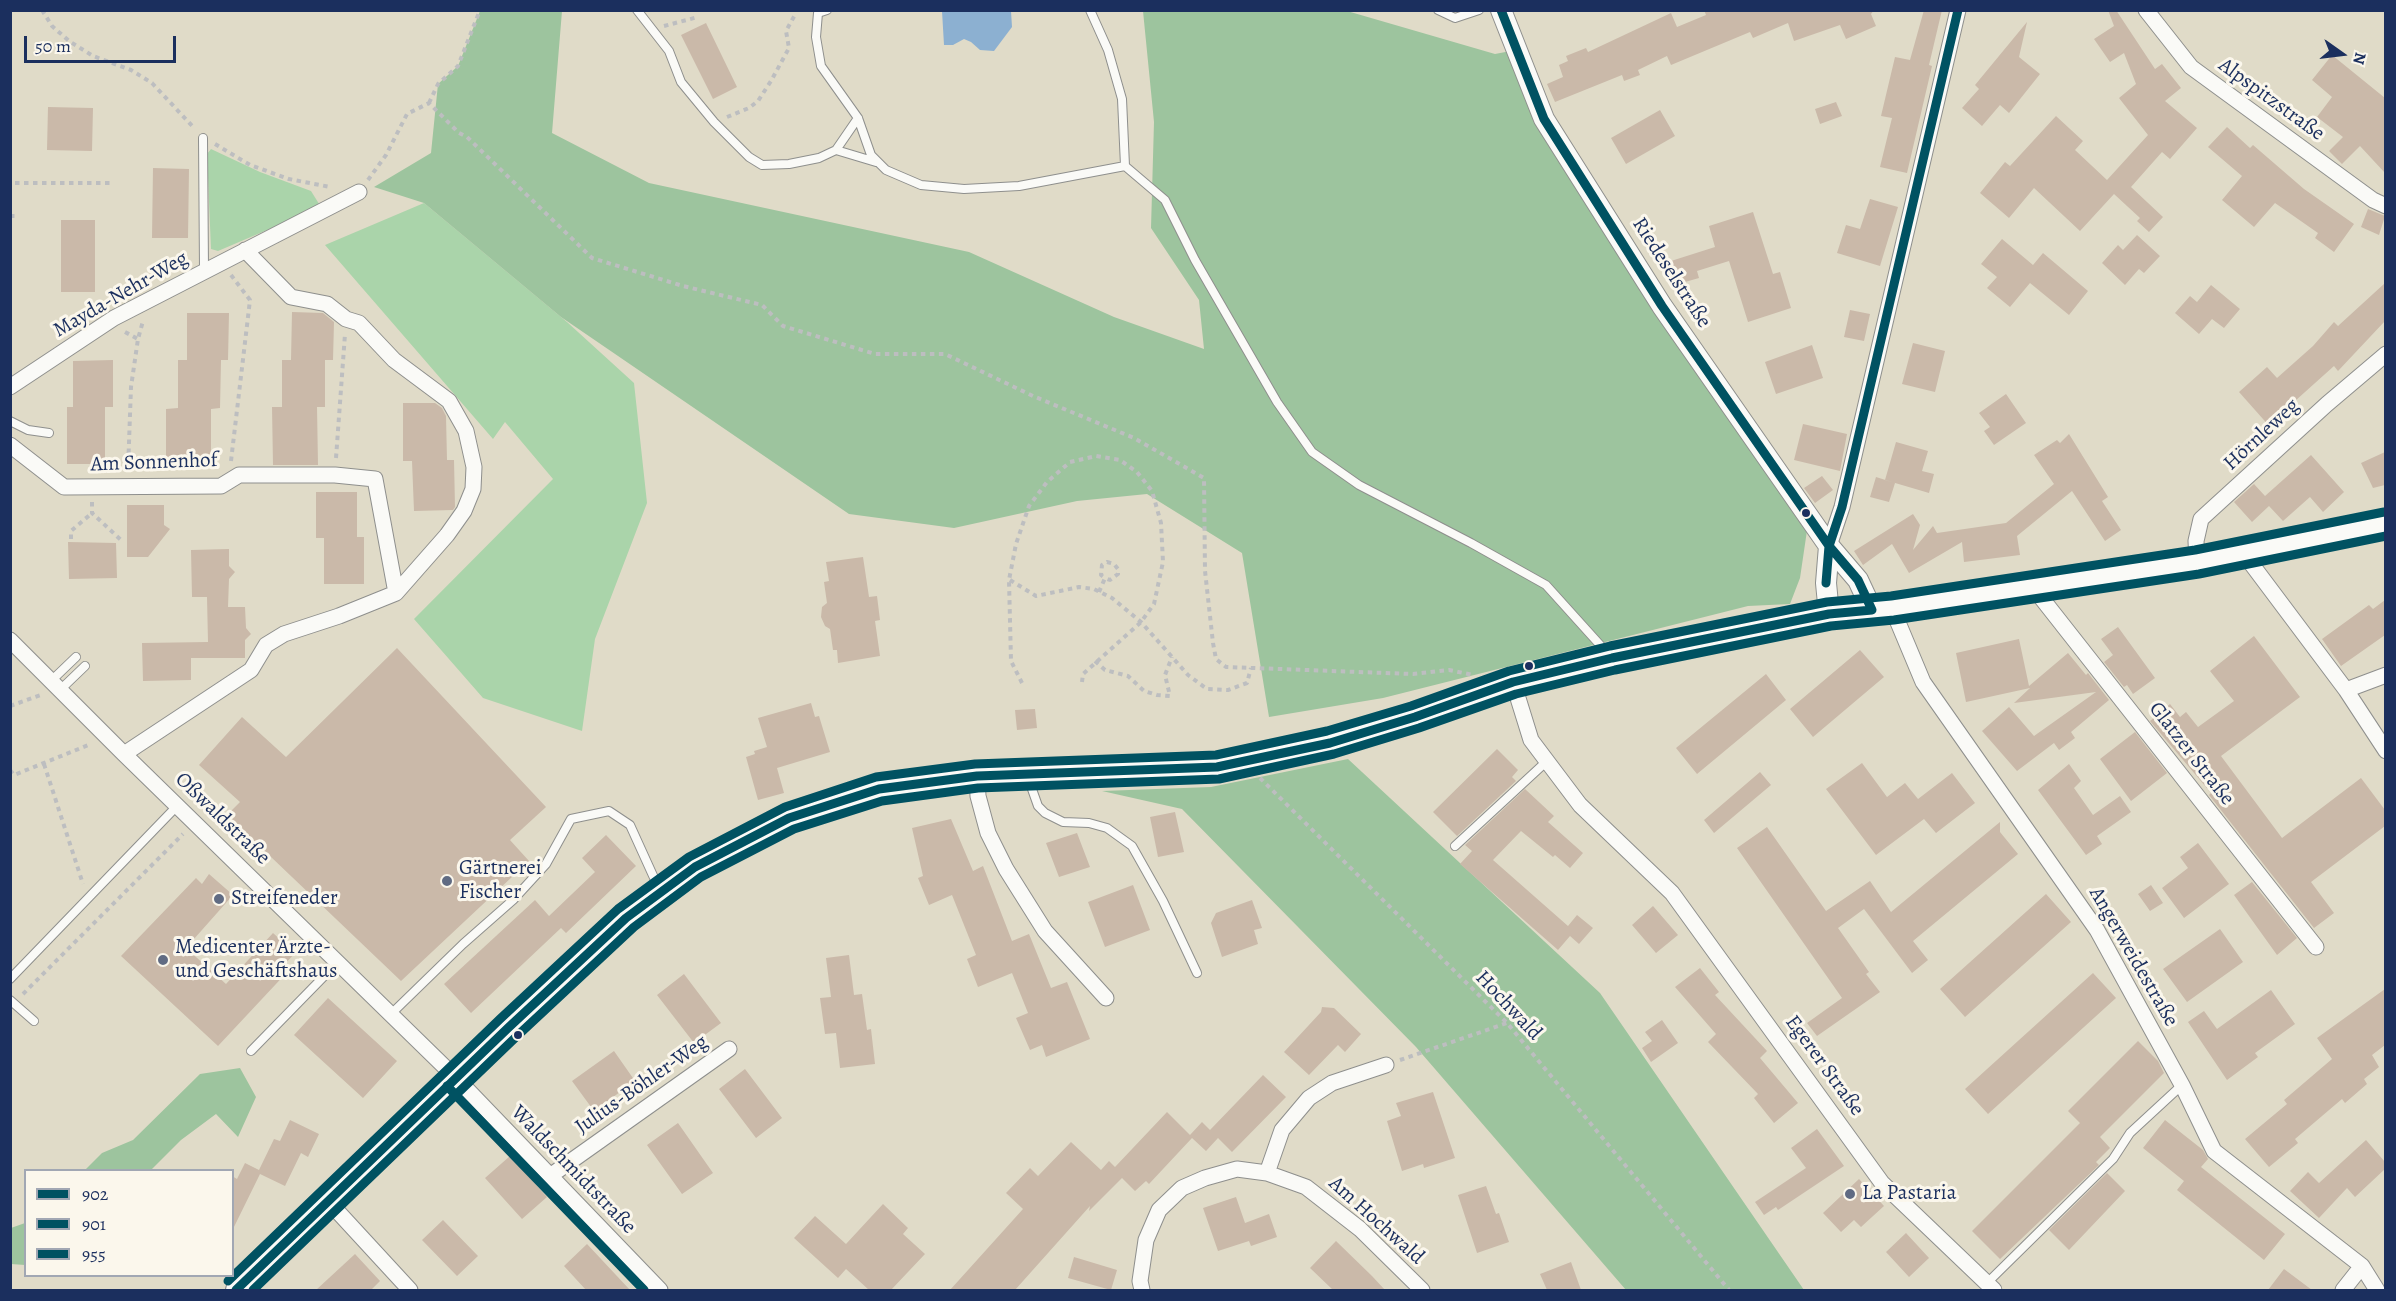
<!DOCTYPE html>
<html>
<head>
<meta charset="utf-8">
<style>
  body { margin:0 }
  #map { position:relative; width:2396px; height:1301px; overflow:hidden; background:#e0dbc8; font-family:Alegreya,serif }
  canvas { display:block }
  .frame { position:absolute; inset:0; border:12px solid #1b2f5e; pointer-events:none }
  .legend { position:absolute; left:24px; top:1169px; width:210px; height:108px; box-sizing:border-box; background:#fbf7ec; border:2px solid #a1a7b3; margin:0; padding:8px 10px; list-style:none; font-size:18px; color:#1b2f5e }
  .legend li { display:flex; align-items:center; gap:12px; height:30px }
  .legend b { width:30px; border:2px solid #a1a7b3 }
  .north { position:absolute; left:2312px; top:24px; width:60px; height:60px; -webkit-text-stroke:4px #fbf7ec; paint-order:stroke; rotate:104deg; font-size:16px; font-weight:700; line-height:24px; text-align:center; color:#1b2f5e }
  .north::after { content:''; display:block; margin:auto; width:21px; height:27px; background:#1b2f5e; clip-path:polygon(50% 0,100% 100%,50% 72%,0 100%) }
  .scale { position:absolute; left:24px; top:36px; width:152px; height:27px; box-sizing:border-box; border:3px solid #1b2f5e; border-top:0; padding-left:8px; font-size:18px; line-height:21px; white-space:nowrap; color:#1b2f5e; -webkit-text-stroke:4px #fbf7ec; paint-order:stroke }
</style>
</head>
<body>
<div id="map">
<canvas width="2396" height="1301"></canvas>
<div class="frame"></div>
<ul class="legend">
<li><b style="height:8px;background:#005262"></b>902</li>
<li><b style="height:8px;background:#005262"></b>901</li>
<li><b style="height:8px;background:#005262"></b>955</li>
</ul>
<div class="north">N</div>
<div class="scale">50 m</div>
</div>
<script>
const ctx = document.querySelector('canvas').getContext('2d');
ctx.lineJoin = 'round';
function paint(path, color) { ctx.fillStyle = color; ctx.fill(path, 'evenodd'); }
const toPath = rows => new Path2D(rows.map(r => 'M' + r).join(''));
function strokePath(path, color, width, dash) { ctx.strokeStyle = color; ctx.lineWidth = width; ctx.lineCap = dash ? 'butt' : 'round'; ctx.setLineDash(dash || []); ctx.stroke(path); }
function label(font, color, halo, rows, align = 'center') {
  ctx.font = font + ' Alegreya,serif'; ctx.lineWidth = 6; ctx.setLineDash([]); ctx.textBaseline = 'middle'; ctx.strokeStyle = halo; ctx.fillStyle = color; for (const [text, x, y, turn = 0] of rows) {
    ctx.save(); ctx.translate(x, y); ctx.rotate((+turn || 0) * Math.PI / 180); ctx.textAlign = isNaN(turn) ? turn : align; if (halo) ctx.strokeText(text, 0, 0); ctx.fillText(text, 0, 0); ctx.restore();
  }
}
const green = toPath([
  [211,149,260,172,311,191,321,207,218,251,211,249,207,154],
  [424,203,567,322,634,383,647,503,595,639,582,731,483,698,414,619,553,479,505,422,493,439,325,245]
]);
const forest = toPath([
  [480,11,562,11,552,133,649,183,969,252,1114,317,1204,349,1199,300,1151,228,1154,122,1143,11,1347,11,1495,54,1516,50,1524,69,1662,306,1809,517,1800,578,1790,604,1748,606,1383,698,1269,717,1242,553,1147,494,1077,501,954,528,849,514,561,317,424,203,374,187,431,153,438,84,458,66],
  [1348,759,1600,993,1804,1290,1626,1290,1416,1047,1182,809,1102,791,1211,787],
  [240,1068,256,1097,238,1137,216,1114,181,1140,151,1170,85,1170,102,1153,133,1140,200,1074],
  [25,1223,25,1265,11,1264,11,1228]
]);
const water = toPath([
  [942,11,1011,11,1012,27,994,51,980,50,971,42,964,39,953,45,944,45]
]);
const building = toPath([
  [1704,10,1874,10,1871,14,1876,26,1846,39,1840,25,1794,41,1788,23,1753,38,1750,32,1671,65,1667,56,1638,70,1640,75,1624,81,1622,75,1555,102,1547,84,1563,77,1559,65,1568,61,1566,56,1586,48,1588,52,1671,13,1677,27,1706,15],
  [1924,10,1942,10,1929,65,1932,66,1907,173,1880,167,1892,118,1881,116,1895,57,1910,60],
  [2108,10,2116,10,2155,69,2162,64,2181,88,2165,101,2197,128,2170,159,2162,152,2131,187,2163,217,2149,232,2137,221,2140,218,2114,194,2080,231,2034,188,2009,218,1980,193,2005,162,2010,166,2056,116,2083,141,2075,150,2107,180,2148,135,2119,98,2136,84,2124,53,2110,62,2094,39,2114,26],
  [2027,22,2019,57,2040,74,2009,113,2000,105,1982,126,1962,108,1979,89,1975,85],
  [706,23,737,87,713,99,681,35],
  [2332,55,2385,98,2385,173,2360,146,2342,164,2329,151,2343,137,2317,117,2332,97,2312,80],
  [1836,102,1842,116,1820,124,1815,109],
  [48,107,93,108,92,151,47,150],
  [1660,110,1675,136,1626,164,1611,138],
  [2227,127,2250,148,2253,145,2304,189,2354,224,2334,252,2315,238,2318,233,2275,203,2254,227,2222,200,2242,176,2208,147],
  [153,168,189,169,188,238,152,238],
  [1870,199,1898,207,1880,266,1837,253,1846,225,1860,229],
  [2368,209,2385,216,2379,235,2361,227],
  [1753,212,1773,274,1780,272,1791,308,1748,322,1729,261,1697,271,1699,278,1678,284,1671,261,1715,247,1709,226],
  [61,220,95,220,95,292,61,292],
  [2137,235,2160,256,2144,273,2139,269,2125,285,2102,263,2118,245,2123,250],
  [2002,239,2033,265,2043,253,2088,291,2069,315,2030,283,2010,307,1987,288,1997,277,1981,264],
  [2385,283,2385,321,2338,371,2334,366,2295,401,2298,405,2271,428,2239,392,2267,367,2277,378,2313,346,2334,322,2338,326],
  [2211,285,2240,309,2224,328,2212,319,2199,334,2175,313,2190,296,2197,302],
  [1850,310,1870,314,1864,341,1844,337],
  [292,312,323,313,334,322,333,360,325,360,325,407,317,407,318,465,273,465,272,407,282,407,282,360,291,360],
  [187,313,229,313,228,360,221,360,220,408,211,409,211,467,166,467,166,409,178,408,178,360,187,360],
  [1913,343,1945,351,1935,392,1902,384],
  [1812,345,1823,378,1776,394,1765,362],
  [113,360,113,407,105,407,105,464,67,464,67,407,73,407,73,361],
  [2006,394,2026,423,1994,445,1984,431,1990,427,1979,413],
  [403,403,435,403,442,408,446,416,447,460,454,460,455,507,453,510,414,511,412,461,403,461],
  [1803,424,1847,434,1840,471,1794,460],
  [2069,434,2108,497,2102,501,2121,530,2105,541,2072,491,2017,536,2020,555,1964,562,1962,542,1909,573,1892,544,1863,565,1854,551,1913,514,1920,525,1913,550,1933,526,1937,533,2006,523,2054,484,2034,455,2057,440,2060,443],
  [1896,442,1928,451,1922,471,1934,474,1929,493,1885,480],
  [2385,452,2385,485,2373,488,2361,463],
  [2311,455,2344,492,2323,512,2310,497,2283,521,2269,506,2252,522,2234,502,2254,484,2265,496],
  [1822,476,1833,490,1815,503,1804,488],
  [1876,477,1895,483,1889,502,1870,497],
  [316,492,357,492,357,537,364,537,364,584,324,584,324,538,316,538],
  [127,505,164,505,164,525,170,529,148,557,127,557],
  [68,542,116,543,117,578,69,579],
  [229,549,229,566,235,572,229,579,228,607,245,607,246,628,251,634,245,640,245,658,191,658,191,680,143,681,142,643,208,642,207,597,192,597,191,550],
  [863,557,869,597,877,596,880,620,875,621,880,656,838,663,837,650,833,650,830,629,825,626,821,617,822,607,827,603,824,582,829,581,826,562],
  [2385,600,2385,635,2341,666,2322,639,2369,605,2373,609],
  [2118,627,2155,678,2133,694,2127,685,2124,687,2104,662,2113,655,2101,639],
  [2254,636,2300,697,2221,756,2282,838,2361,778,2385,810,2385,826,2311,882,2334,913,2314,928,2209,795,2211,793,2150,721,2170,704,2180,717,2186,712,2198,727,2234,701,2210,671],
  [2019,639,2029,686,2068,653,2086,675,2088,673,2109,700,2071,732,2075,738,2059,750,2054,743,2017,771,1982,731,2009,707,2034,736,2096,692,2014,703,2030,688,1966,702,1956,653],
  [397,648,546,807,510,840,529,861,401,981,227,815,240,802,199,765,242,717,286,757],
  [1860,650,1884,677,1813,737,1790,709],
  [1766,674,1786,700,1697,774,1676,748],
  [811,703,815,717,819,716,830,752,777,768,784,793,758,800,746,757,755,754,754,751,767,747,758,718],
  [1035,709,1037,728,1017,730,1015,710],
  [2135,732,2167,773,2131,801,2100,759],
  [1497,749,1518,770,1512,777,1516,781,1457,836,1433,812],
  [1862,763,1887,797,1905,783,1918,799,1952,773,1975,803,1936,833,1924,819,1876,855,1826,789],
  [2069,764,2081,781,2074,788,2093,815,2120,796,2131,812,2097,836,2102,844,2086,855,2038,790],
  [1760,772,1771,785,1714,833,1704,820],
  [1525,789,1554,816,1548,822,1583,853,1570,868,1555,855,1553,857,1521,831,1493,860,1568,926,1577,915,1593,928,1579,944,1570,936,1558,950,1460,864,1472,851,1465,845],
  [1175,812,1184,852,1158,857,1150,817],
  [951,819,973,871,983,866,1012,941,1029,934,1051,988,1067,982,1090,1039,1046,1057,1042,1045,1030,1050,1016,1018,1028,1013,1012,973,978,987,967,959,976,955,952,895,929,905,918,878,923,876,912,828],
  [2000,822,2000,832,2018,854,1913,941,1928,960,1912,973,1864,909,1838,928,1869,972,1866,974,1880,992,1817,1036,1807,1023,1842,998,1737,848,1767,827,1826,911,1870,881,1891,912],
  [1077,833,1090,867,1059,877,1046,843],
  [606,835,636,866,566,933,561,928,471,1013,444,984,535,900,549,916,595,872,582,858],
  [2198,843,2229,884,2184,918,2162,888,2188,868,2180,857],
  [209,874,233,895,186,948,226,984,273,933,295,953,285,964,290,969,218,1046,121,956,196,878,202,884],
  [2252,882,2297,938,2277,955,2234,895],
  [1133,885,1150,930,1105,947,1088,902],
  [2151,885,2163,903,2150,911,2138,894],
  [2046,894,2071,922,1965,1017,1940,989],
  [1252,900,1262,928,1254,930,1258,944,1222,957,1211,923,1216,913],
  [1653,906,1678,935,1656,953,1632,925],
  [2220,929,2243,962,2187,1002,2163,969],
  [849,955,854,995,862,994,867,1030,871,1029,875,1064,840,1068,836,1033,825,1034,820,998,831,997,826,958],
  [1700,968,1719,992,1715,995,1767,1051,1760,1058,1798,1103,1774,1123,1754,1098,1758,1094,1708,1042,1716,1034,1675,987],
  [2093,973,2116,998,1988,1114,1965,1089],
  [684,974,721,1023,694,1043,657,995],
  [2385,989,2385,1045,2372,1055,2379,1067,2364,1079,2367,1084,2345,1103,2342,1099,2295,1139,2298,1143,2269,1167,2245,1139,2287,1104,2284,1100,2332,1059,2317,1038],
  [2271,990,2295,1024,2255,1053,2258,1057,2227,1080,2188,1022,2204,1011,2217,1029],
  [328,998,397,1061,363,1098,294,1035],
  [1322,1007,1334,1008,1361,1034,1345,1052,1338,1045,1309,1075,1284,1052,1321,1012],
  [1662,1020,1678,1043,1651,1062,1642,1048,1652,1041,1645,1032],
  [2138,1041,2158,1061,2164,1073,2100,1137,2110,1148,2096,1162,2099,1165,2000,1259,1972,1231,2080,1123,2068,1111],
  [614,1051,635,1081,594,1111,572,1081],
  [745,1069,782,1118,756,1138,719,1089],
  [1263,1075,1286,1097,1232,1152,1218,1138,1206,1151,1192,1138,1149,1184,1146,1181,1135,1191,1122,1178,1089,1211,1090,1206,1015,1290,950,1290,1023,1209,1006,1193,1030,1168,1038,1176,1071,1142,1101,1170,1109,1161,1115,1167,1167,1112,1190,1135,1202,1122,1210,1130],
  [1433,1092,1455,1158,1424,1168,1423,1164,1402,1171,1387,1121,1401,1116,1396,1103],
  [290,1120,319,1134,308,1157,301,1153,285,1186,260,1174,232,1231,232,1176,237,1179,245,1163,259,1170,274,1139,280,1141],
  [2165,1120,2203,1150,2208,1159,2201,1167,2285,1234,2264,1260,2177,1190,2184,1181,2143,1148],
  [678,1123,713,1173,682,1194,647,1145],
  [1817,1129,1844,1166,1778,1210,1776,1207,1764,1215,1755,1202,1806,1168,1791,1148],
  [2366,1140,2385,1162,2385,1169,2355,1197,2347,1188,2319,1218,2290,1191,2308,1172,2319,1183],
  [510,1156,547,1197,522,1219,485,1178],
  [2107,1173,2125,1191,2069,1250,2049,1230],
  [1859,1179,1884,1206,1861,1227,1854,1220,1841,1232,1823,1213],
  [1486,1186,1496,1214,1499,1213,1509,1242,1477,1253,1458,1195],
  [1236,1197,1245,1223,1269,1214,1277,1237,1251,1246,1249,1241,1218,1251,1203,1208],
  [883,1204,908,1228,903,1234,925,1254,891,1290,869,1290,846,1269,838,1278,794,1238,815,1216,846,1244],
  [443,1220,478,1256,457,1276,422,1240],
  [1906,1233,1929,1258,1909,1277,1886,1252],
  [1336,1241,1372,1276,1385,1290,1333,1290,1310,1268],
  [587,1244,630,1290,586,1290,564,1266],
  [355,1254,380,1281,371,1290,316,1290],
  [1074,1257,1117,1270,1111,1290,1068,1278],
  [1571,1262,1581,1290,1547,1290,1540,1274],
  [2284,1269,2312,1290,2268,1290]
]);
const path = toPath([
  [42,10,52,26,69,41,93,56,131,70,152,83,195,129],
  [664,26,698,17],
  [429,103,438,84,458,66,480,10],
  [727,117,749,108,758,101,771,81,789,48,786,31,796,13],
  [215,144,250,165,289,179,330,187],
  [368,180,386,155,407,114,429,103,459,133,467,137,592,258,683,286,762,305,783,326,875,354,945,354,1033,396,1134,438,1204,478,1205,571,1213,643,1216,659,1226,667,1413,674,1449,670,1473,675],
  [15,183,113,183],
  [10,216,17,216],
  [125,332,138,339],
  [336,458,345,334],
  [231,461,250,300,231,275],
  [128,471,131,387,138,339,143,321],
  [92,502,92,513,121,540],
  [71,539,71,531,92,513],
  [1010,580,1036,596,1079,587,1094,589,1112,598,1141,622,1188,675,1207,689,1228,690,1247,683,1251,668],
  [1099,592,1105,578,1110,580,1118,574,1118,569,1114,564,1107,562,1102,565,1101,575,1105,578],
  [1095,661,1105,670,1128,676,1144,691,1157,695,1170,696,1165,675,1172,657],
  [1022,683,1011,661,1009,580,1016,544,1029,506,1047,482,1070,462,1096,456,1120,460,1137,472,1152,491,1161,523,1163,562,1154,604,1141,622,1083,674,1082,682],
  [10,706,41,695],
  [44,764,83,884],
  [10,770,14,775,91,744],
  [1260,778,1507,1023,1729,1290],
  [23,994,183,834],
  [1400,1060,1507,1023]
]);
const service = toPath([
  [637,10,669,51,681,82,714,122,749,157,762,165,789,164,819,158,836,150,858,118],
  [827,10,818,13,816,37,821,66,858,118,871,155,886,170,921,185,964,189,1019,186,1125,166],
  [1090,10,1108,50,1122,99,1125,166,1165,200,1195,260,1277,402,1312,452,1359,485,1471,543,1546,585,1610,656],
  [1438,10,1455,18,1479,10],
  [203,138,204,270],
  [836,150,876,162],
  [10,421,28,430,49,433],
  [51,681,76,657],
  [60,690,85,666],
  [1027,775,1038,806,1045,813,1063,822,1089,823,1107,828,1132,846,1163,901,1197,973],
  [1455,846,1547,761],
  [10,979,178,805],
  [10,1000,34,1021],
  [391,1014,463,944,513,900,546,864,571,819,609,811,630,825,660,891],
  [251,1051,338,962],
  [1986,1284,2113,1159,2130,1133,2182,1085]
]);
const minor = toPath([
  [2146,10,2191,67,2373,200,2386,206],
  [10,387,114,318,359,192],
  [10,445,64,487,221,486,239,475,335,475,375,479,396,593],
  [1829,546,1842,507,1958,10],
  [2244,554,2346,690,2386,675],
  [2197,562,2196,541,2201,519,2327,404,2386,354],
  [2032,586,2316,947],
  [1892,608,1923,682,2097,930,2182,1085,2214,1151,2362,1266,2377,1290],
  [10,640,124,754,456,1078,660,1290],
  [1513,682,1531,740,1580,805,1672,893,1882,1183,1994,1290],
  [2346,690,2386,751],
  [124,754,251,670,266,645,284,634,339,616,396,593,447,535,464,511,473,489,474,467,466,431,449,401,394,360,359,323,346,319,327,304,291,297,245,250],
  [977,776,978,796,988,833,1006,869,1045,931,1106,998],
  [1267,1173,1282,1130,1309,1098,1332,1083,1386,1065],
  [550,1176,729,1049],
  [328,1201,410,1290],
  [1142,1290,1140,1281,1146,1240,1159,1210,1182,1188,1205,1178,1237,1169,1267,1173,1306,1187,1360,1229,1422,1290],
  [2343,1290,2362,1266]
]);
const tertiary = toPath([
  [1501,10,1544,119,1662,306,1829,546,1858,580,1872,610],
  [1829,614,1826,583,1829,546],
  [236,1290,508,1028,626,918,695,867,789,818,879,789,977,776,1217,767,1330,743,1415,717,1513,682,1612,658,1829,614,1892,608,2197,562,2386,524]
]);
const bus1 = toPath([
  [1501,10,1544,119,1662,306,1829,546,1858,580,1872,610],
  [1826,583,1829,546,1842,507,1958,10],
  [236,1290,508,1028,626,918,695,867,789,818,879,789,977,776,1217,767,1330,743,1415,717,1513,682,1612,658,1829,614,1872,610]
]);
const bus2 = toPath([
  [447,1086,644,1290],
  [253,1290,516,1037,634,927,701,877,794,829,882,801,978,788,1219,779,1334,754,1419,728,1516,694,1615,670,1831,626,1894,620,2199,574,2386,536]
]);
const bus3 = toPath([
  [228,1281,500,1019,618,909,689,857,785,807,876,777,975,764,1216,755,1327,731,1411,706,1509,671,1610,646,1827,602,1891,596,2195,550,2384,512]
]);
const markers = [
  [1806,513,5,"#1b2f5e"],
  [1529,666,5,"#1b2f5e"],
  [447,881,6,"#606b83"],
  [219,899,6,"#606b83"],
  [163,960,6,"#606b83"],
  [518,1035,5,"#1b2f5e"],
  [1850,1194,6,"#606b83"]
];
const streetNames = [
  ["Alpspitzstraße",2271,100,36],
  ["Riedeselstraße",1671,273,57],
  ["Mayda-Nehr-Weg",121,295,-30],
  ["Hörnleweg",2262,435,-43],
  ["Am Sonnenhof",154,463,-2],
  ["Glatzer Straße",2191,754,52],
  ["Oßwaldstraße",222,819,44],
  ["Angerweidestraße",2133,957,60],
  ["Hochwald",1508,1006,47],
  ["Egerer Straße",1824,1066,54],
  ["Julius-Böhler-Weg",642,1085,-35],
  ["Waldschmidtstraße",573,1170,46],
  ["Am Hochwald",1376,1221,42]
];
const poiNames = [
  ["Gärtnerei",459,869],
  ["Fischer",459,893],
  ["Streifeneder",231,899],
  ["Medicenter Ärzte-",175,948],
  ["und Geschäftshaus",175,972],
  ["La Pastaria",1862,1194]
];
paint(green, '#aad4aa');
paint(forest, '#9dc49e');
paint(water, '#8cb0d1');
paint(building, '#cab9a9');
strokePath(service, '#8e8f8d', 10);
strokePath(minor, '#8e8f8d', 17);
strokePath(tertiary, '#8e8f8d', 22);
strokePath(path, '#bdbec0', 4, [4.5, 4.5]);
strokePath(service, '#fafaf7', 8);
strokePath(minor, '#fafaf7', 15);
strokePath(tertiary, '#fafaf7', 20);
strokePath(bus1, '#005262', 9);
strokePath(bus2, '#005262', 9);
strokePath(bus3, '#005262', 9);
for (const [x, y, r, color] of markers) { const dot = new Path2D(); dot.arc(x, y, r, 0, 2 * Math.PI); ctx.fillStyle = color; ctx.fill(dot); strokePath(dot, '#fbf7ec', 2); }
label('21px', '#1b2f5e', '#fbf7ec', streetNames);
label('21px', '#1b2f5e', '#fbf7ec', poiNames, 'left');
</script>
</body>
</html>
